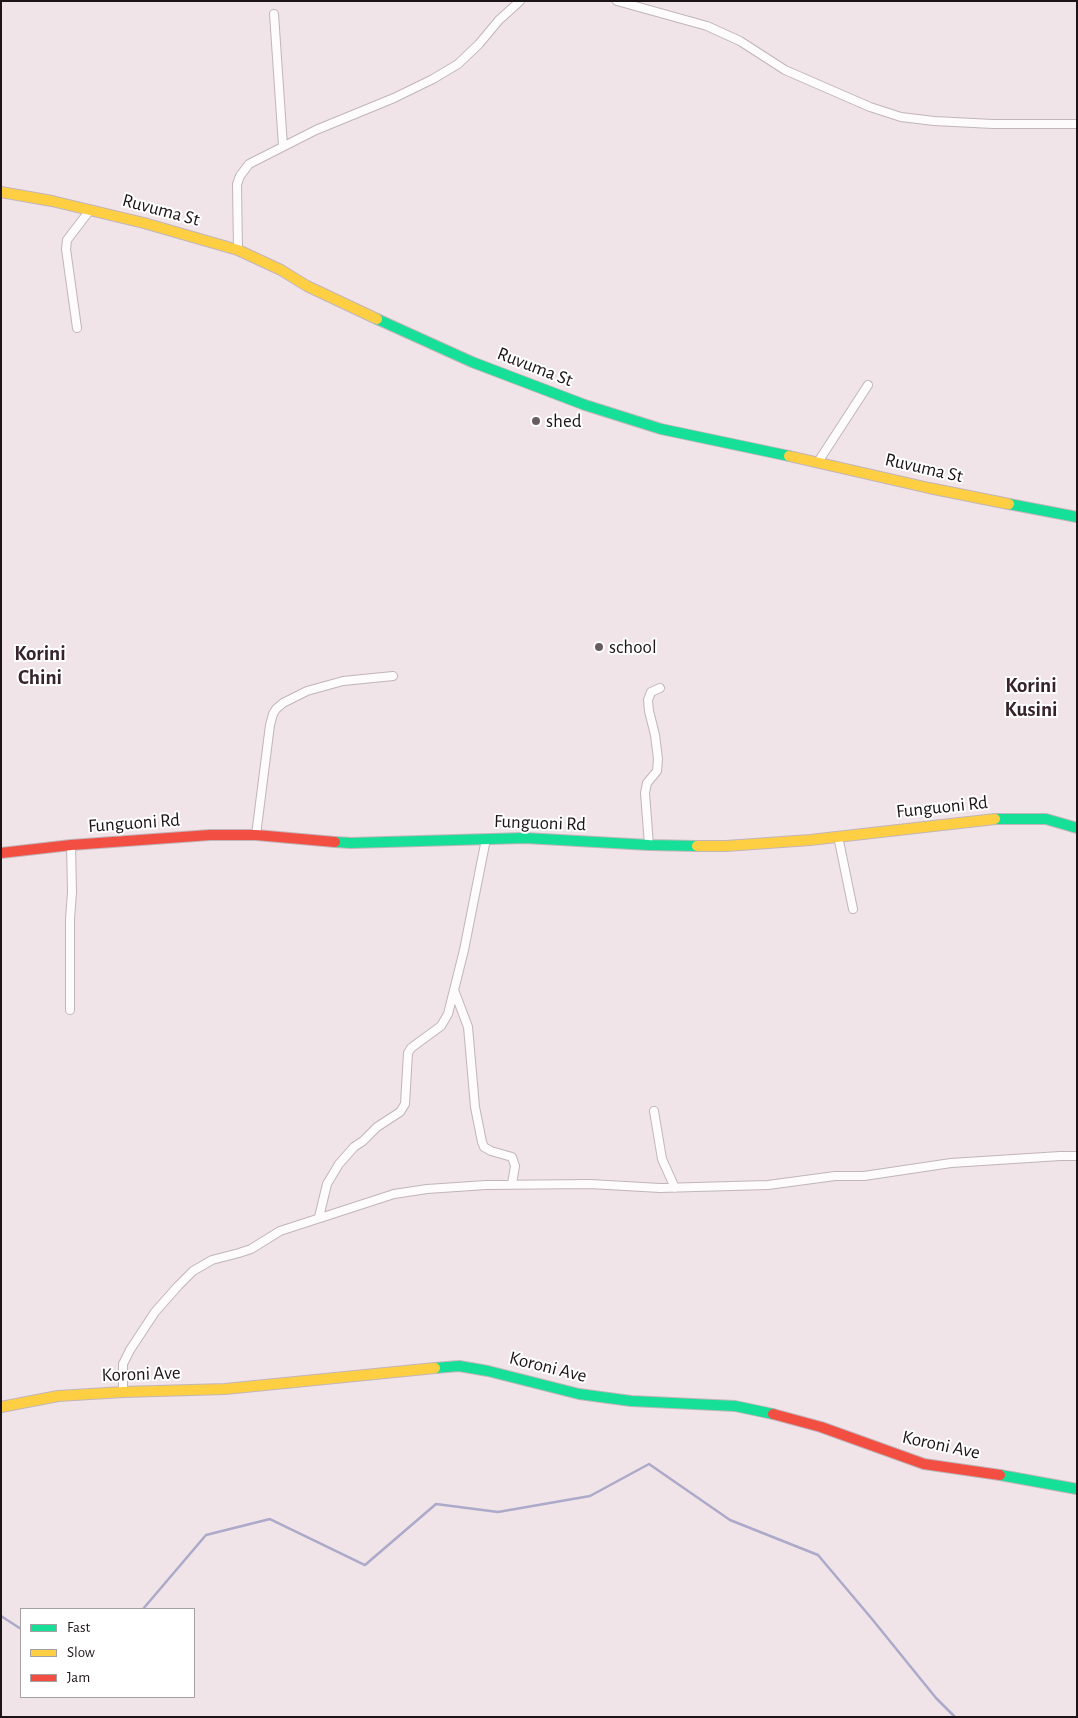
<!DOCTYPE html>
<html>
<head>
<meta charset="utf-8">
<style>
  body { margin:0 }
  #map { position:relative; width:1078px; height:1718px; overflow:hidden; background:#f1e4e9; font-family:"Alegreya Sans",sans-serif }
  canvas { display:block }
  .frame { position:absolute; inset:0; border:2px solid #1d1418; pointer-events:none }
  .legend { position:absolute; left:20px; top:1608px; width:175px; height:90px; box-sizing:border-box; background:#fff; border:1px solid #a5a1a3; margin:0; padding:6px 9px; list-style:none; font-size:15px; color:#1d1418 }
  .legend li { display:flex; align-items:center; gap:10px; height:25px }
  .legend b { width:25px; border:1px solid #a5a1a3 }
</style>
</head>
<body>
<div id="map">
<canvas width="1078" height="1718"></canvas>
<div class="frame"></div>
<ul class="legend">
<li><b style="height:6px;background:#16e098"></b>Fast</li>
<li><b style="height:6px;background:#ffcf43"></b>Slow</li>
<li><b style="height:6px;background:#f24e42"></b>Jam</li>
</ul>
</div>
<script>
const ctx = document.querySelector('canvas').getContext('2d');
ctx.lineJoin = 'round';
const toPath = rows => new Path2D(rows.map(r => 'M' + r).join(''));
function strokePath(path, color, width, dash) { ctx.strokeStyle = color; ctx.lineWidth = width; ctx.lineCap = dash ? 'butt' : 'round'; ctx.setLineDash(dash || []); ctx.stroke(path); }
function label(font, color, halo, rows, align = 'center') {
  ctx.font = font + ' "Alegreya Sans",sans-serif'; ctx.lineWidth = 4; ctx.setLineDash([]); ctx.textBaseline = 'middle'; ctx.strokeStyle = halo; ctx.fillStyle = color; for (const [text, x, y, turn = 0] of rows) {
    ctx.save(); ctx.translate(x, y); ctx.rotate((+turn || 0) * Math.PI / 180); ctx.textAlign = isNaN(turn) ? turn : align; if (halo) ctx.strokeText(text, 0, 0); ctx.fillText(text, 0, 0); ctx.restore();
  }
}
const stream = toPath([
  [143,1609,206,1535,270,1519,365,1565,436,1504,498,1512,590,1496,649,1464,730,1520,818,1555,872,1619,936,1698,955,1717],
  [1,1616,21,1629]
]);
const street = toPath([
  [617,1,707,26,740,41,785,70,870,107,901,117,934,121,993,124,1077,124],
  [274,14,283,146],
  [238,250,237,184,240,176,249,164,316,130,394,98,433,79,458,64,479,44,499,20,520,1],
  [77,328,66,249,67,240,90,210],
  [818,462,868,385],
  [256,835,270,725,273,714,276,709,283,703,307,691,343,681,393,676],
  [838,836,853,909],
  [649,845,645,793,647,783,657,771,658,759,655,735,649,711,648,700,651,692,660,688],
  [454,990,468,1027,475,1107,482,1142,484,1147,491,1151,512,1157,515,1166,512,1184],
  [70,1010,70,919,72,892,71,845],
  [654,1111,662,1159,675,1188],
  [319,1217,327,1184,339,1164,354,1147,363,1141,377,1127,400,1112,405,1104,408,1053,411,1048,441,1026,448,1014,464,950,486,839],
  [123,1392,123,1364,130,1350,155,1312,178,1286,193,1271,212,1260,239,1253,251,1249,280,1231,394,1194,427,1189,486,1185,590,1184,660,1188,768,1185,835,1176,864,1176,951,1163,1060,1156,1077,1156]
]);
const fast = toPath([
  [377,319,472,362,585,405,661,429,789,456],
  [1009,504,1077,517],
  [995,819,1046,819,1077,828],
  [335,842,351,843,525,838,649,845,697,846],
  [435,1368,459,1366,488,1371,579,1394,631,1401,735,1406,773,1414],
  [1000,1475,1077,1489]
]);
const slow = toPath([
  [1,192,52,201,144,223,238,250,281,270,307,286,377,319],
  [789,456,929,488,1009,504],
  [697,846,726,846,810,840,995,819],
  [1,1407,58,1396,123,1392,225,1389,435,1368]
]);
const jam = toPath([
  [1,853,71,845,210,835,256,835,335,842],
  [773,1414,821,1427,924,1464,1000,1475]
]);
const markers = [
  [536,421,5,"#675d61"],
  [599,647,5,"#675d61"]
];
const streetNames = [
  ["Ruvuma St",161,210,15],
  ["Ruvuma St",535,367,21],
  ["Ruvuma St",924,468,13],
  ["Funguoni Rd",942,807,-6],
  ["Funguoni Rd",134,823,-4],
  ["Funguoni Rd",540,823,2],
  ["Koroni Ave",548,1367,14],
  ["Koroni Ave",141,1374,-2],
  ["Koroni Ave",941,1445,12]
];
const poiNames = [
  ["shed",546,421],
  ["school",609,647]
];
const quarterNames = [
  ["Korini",40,654],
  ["Chini",40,678],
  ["Korini",1031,686],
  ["Kusini",1031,710]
];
strokePath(stream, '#aca9c9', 2.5);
strokePath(street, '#c0b5ba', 10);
strokePath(fast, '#c0b5ba', 12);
strokePath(slow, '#c0b5ba', 12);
strokePath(jam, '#c0b5ba', 12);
strokePath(street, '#fdfbfc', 8);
strokePath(fast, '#16e098', 10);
strokePath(slow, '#ffcf43', 10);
strokePath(jam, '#f24e42', 10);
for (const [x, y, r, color] of markers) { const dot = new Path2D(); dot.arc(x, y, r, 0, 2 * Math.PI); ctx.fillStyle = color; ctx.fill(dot); strokePath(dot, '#fff', 2); }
label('19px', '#1d1418', '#fff', streetNames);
label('19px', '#1d1418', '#fff', poiNames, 'left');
label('bold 21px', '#36232c', '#fff', quarterNames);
</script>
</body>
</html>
